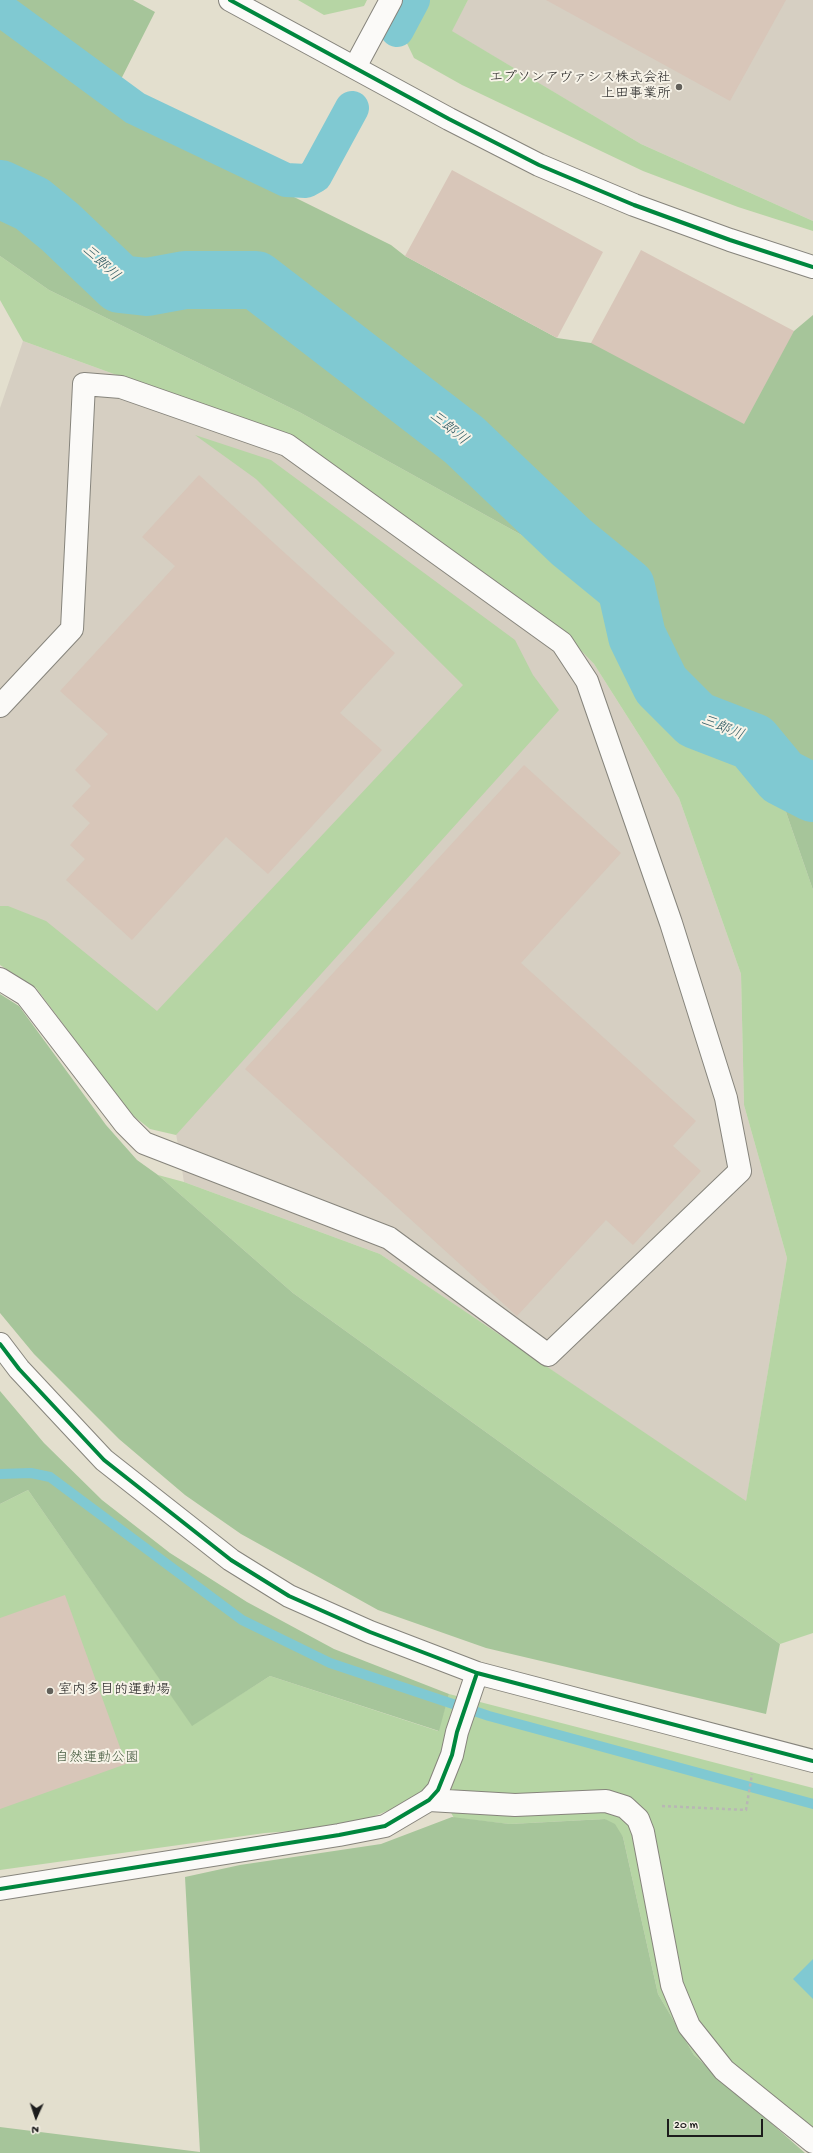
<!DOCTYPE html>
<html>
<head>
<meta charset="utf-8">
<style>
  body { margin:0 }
  #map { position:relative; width:813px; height:2153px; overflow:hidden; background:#e3dfce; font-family:"Gochi Hand",sans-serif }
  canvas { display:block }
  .north { position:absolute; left:16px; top:2097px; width:40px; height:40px; -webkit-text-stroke:3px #f7f3e8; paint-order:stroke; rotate:183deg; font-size:11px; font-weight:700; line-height:16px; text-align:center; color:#1c1c1c }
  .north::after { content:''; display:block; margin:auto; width:14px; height:18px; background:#1c1c1c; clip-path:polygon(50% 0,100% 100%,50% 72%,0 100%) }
  .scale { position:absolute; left:667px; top:2119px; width:96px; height:18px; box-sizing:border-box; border:2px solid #1c1c1c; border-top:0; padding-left:5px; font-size:12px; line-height:14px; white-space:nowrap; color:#1c1c1c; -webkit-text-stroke:3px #f7f3e8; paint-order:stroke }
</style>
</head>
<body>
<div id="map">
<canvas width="813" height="2153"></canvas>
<div class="north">N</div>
<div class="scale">20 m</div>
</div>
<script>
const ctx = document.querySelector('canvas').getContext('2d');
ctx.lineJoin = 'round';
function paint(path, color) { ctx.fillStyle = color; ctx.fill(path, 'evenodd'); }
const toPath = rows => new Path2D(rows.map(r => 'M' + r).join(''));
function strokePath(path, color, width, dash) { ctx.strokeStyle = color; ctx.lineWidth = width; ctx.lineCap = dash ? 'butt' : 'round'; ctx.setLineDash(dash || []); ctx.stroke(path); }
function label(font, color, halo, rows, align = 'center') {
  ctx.font = font + ' "Gochi Hand","Klee One",sans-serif'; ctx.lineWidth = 4; ctx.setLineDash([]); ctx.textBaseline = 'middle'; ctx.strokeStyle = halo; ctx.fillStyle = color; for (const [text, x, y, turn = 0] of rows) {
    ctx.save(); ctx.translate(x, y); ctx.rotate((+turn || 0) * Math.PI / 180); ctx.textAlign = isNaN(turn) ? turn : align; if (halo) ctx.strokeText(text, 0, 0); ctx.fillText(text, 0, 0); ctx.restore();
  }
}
const industrial = toPath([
  [468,0,813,0,813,221,641,144,451,31],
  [23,341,290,438,567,636,594,664,679,798,741,974,744,1105,787,1258,746,1502,380,1254,184,1182,156,1012,0,906,0,408]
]);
const green = toPath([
  [298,0,367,0,364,6,324,15],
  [418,0,468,0,452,31,641,144,813,221,813,231,738,207,643,171,462,85,414,58,401,31],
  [0,256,49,290,301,413,612,585,627,637,686,720,733,747,786,812,813,890,813,1633,780,1644,293,1293,158,1175,184,1182,380,1254,746,1501,787,1258,744,1105,741,974,679,798,594,664,567,636,290,438,23,341,0,300],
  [195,435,271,460,515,640,533,675,559,710,176,1135,150,1129,131,1114,36,988,0,965,0,906,8,906,46,921,157,1011,463,685,256,479],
  [28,1490,192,1725,270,1676,438,1731,449,1694,813,1788,813,2153,810,2153,694,2055,658,1994,623,1837,605,1819,510,1824,454,1818,438,1790,348,1827,265,1833,0,1870,0,1504]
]);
const forest = toPath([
  [0,0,133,0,155,12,108,105,391,245,405,256,557,338,591,343,794,331,813,315,813,890,786,812,733,747,686,720,653,690,627,637,612,585,301,413,49,290,0,256],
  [0,994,19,1006,106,1125,137,1160,158,1175,293,1293,780,1644,766,1714,486,1648,378,1610,241,1534,185,1495,119,1439,34,1354,0,1313],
  [0,1391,44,1443,102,1500,170,1553,247,1602,334,1649,449,1694,439,1731,270,1676,192,1726,28,1490,0,1504],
  [452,1817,510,1824,605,1819,615,1824,623,1837,658,1994,694,2055,805,2153,0,2153,0,2127,200,2152,185,1877,240,1865,381,1844]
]);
const water = toPath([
  [813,1959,813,1999,793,1979]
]);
const stream = toPath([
  [0,1474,31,1473,50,1477,242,1620,330,1663,489,1716,813,1804]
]);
const canal = toPath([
  [0,9,135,108,286,180,306,181,315,176,352,108],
  [397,30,413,0]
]);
const river = toPath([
  [0,189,32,204,60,227,120,284,147,287,185,280,256,280,464,440,571,542,626,587,637,636,661,685,696,720,753,742,782,777,813,793]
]);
const building = toPath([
  [546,0,786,0,730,101],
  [452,170,603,252,557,338,405,256],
  [641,250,794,331,744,424,591,343],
  [199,475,395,653,340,713,382,750,268,874,226,837,132,940,66,880,85,859,70,845,90,823,72,806,91,786,75,770,108,734,60,691,175,566,142,537],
  [524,765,621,853,521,963,696,1121,673,1146,701,1171,633,1245,606,1220,517,1316,245,1069],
  [65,1595,126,1764,0,1809,0,1618]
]);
const path = toPath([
  [662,1806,746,1810,752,1774]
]);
const minor = toPath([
  [230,0,449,119,539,165,634,205,730,240,813,267],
  [355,67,391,0],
  [0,706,72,629,84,384,121,387,287,445,562,643,587,681,671,923,726,1098,740,1171,548,1355,389,1238,144,1143,125,1124,26,995,0,979],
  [0,1344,19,1369,104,1460,231,1560,289,1596,370,1632,477,1673,813,1761],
  [429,1800,515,1805,606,1801,625,1807,638,1819,643,1832,672,1985,689,2026,724,2070,813,2142],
  [0,1889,339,1835,385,1826,429,1800,438,1790,452,1755,457,1732,477,1673]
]);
const cycleway = toPath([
  [230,0,449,119,539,165,634,205,730,240,813,267],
  [0,1344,19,1369,104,1460,231,1560,289,1596,370,1632,477,1673,813,1761],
  [0,1889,339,1835,385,1826,429,1800,438,1790,452,1755,457,1732,477,1673]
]);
const markers = [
  [679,87,4,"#62605a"],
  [50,1691,4,"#62605a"]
];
const poiNames = [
  ["エプソンアヴァシス株式会社",671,79],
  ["上田事業所",671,95],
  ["室内多目的運動場",58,1691,"left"]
];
const parkNames = [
  ["自然運動公園",97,1759]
];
const waterNames = [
  ["三郎川",100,264,43],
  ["三郎川",448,429,39],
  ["三郎川",722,729,22]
];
paint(industrial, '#d6cfc2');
paint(green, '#b6d5a4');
paint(forest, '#a6c59a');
paint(water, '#80c9d2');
strokePath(stream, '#80c9d2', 10);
strokePath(canal, '#80c9d2', 34);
strokePath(river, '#80c9d2', 58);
paint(building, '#d8c6b9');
strokePath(minor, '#86847c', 24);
strokePath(path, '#b8b7b4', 2.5, [3, 3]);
strokePath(minor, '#fbfaf8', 22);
strokePath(cycleway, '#00873e', 4);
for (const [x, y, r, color] of markers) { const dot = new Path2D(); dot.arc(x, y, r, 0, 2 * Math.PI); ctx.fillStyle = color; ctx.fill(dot); strokePath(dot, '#f7f3e8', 1.5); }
label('14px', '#1c1c1c', '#f7f3e8', poiNames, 'right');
label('14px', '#455a3f', '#f7f3e8', parkNames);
label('italic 15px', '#335d65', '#f7f3e8', waterNames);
</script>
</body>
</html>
